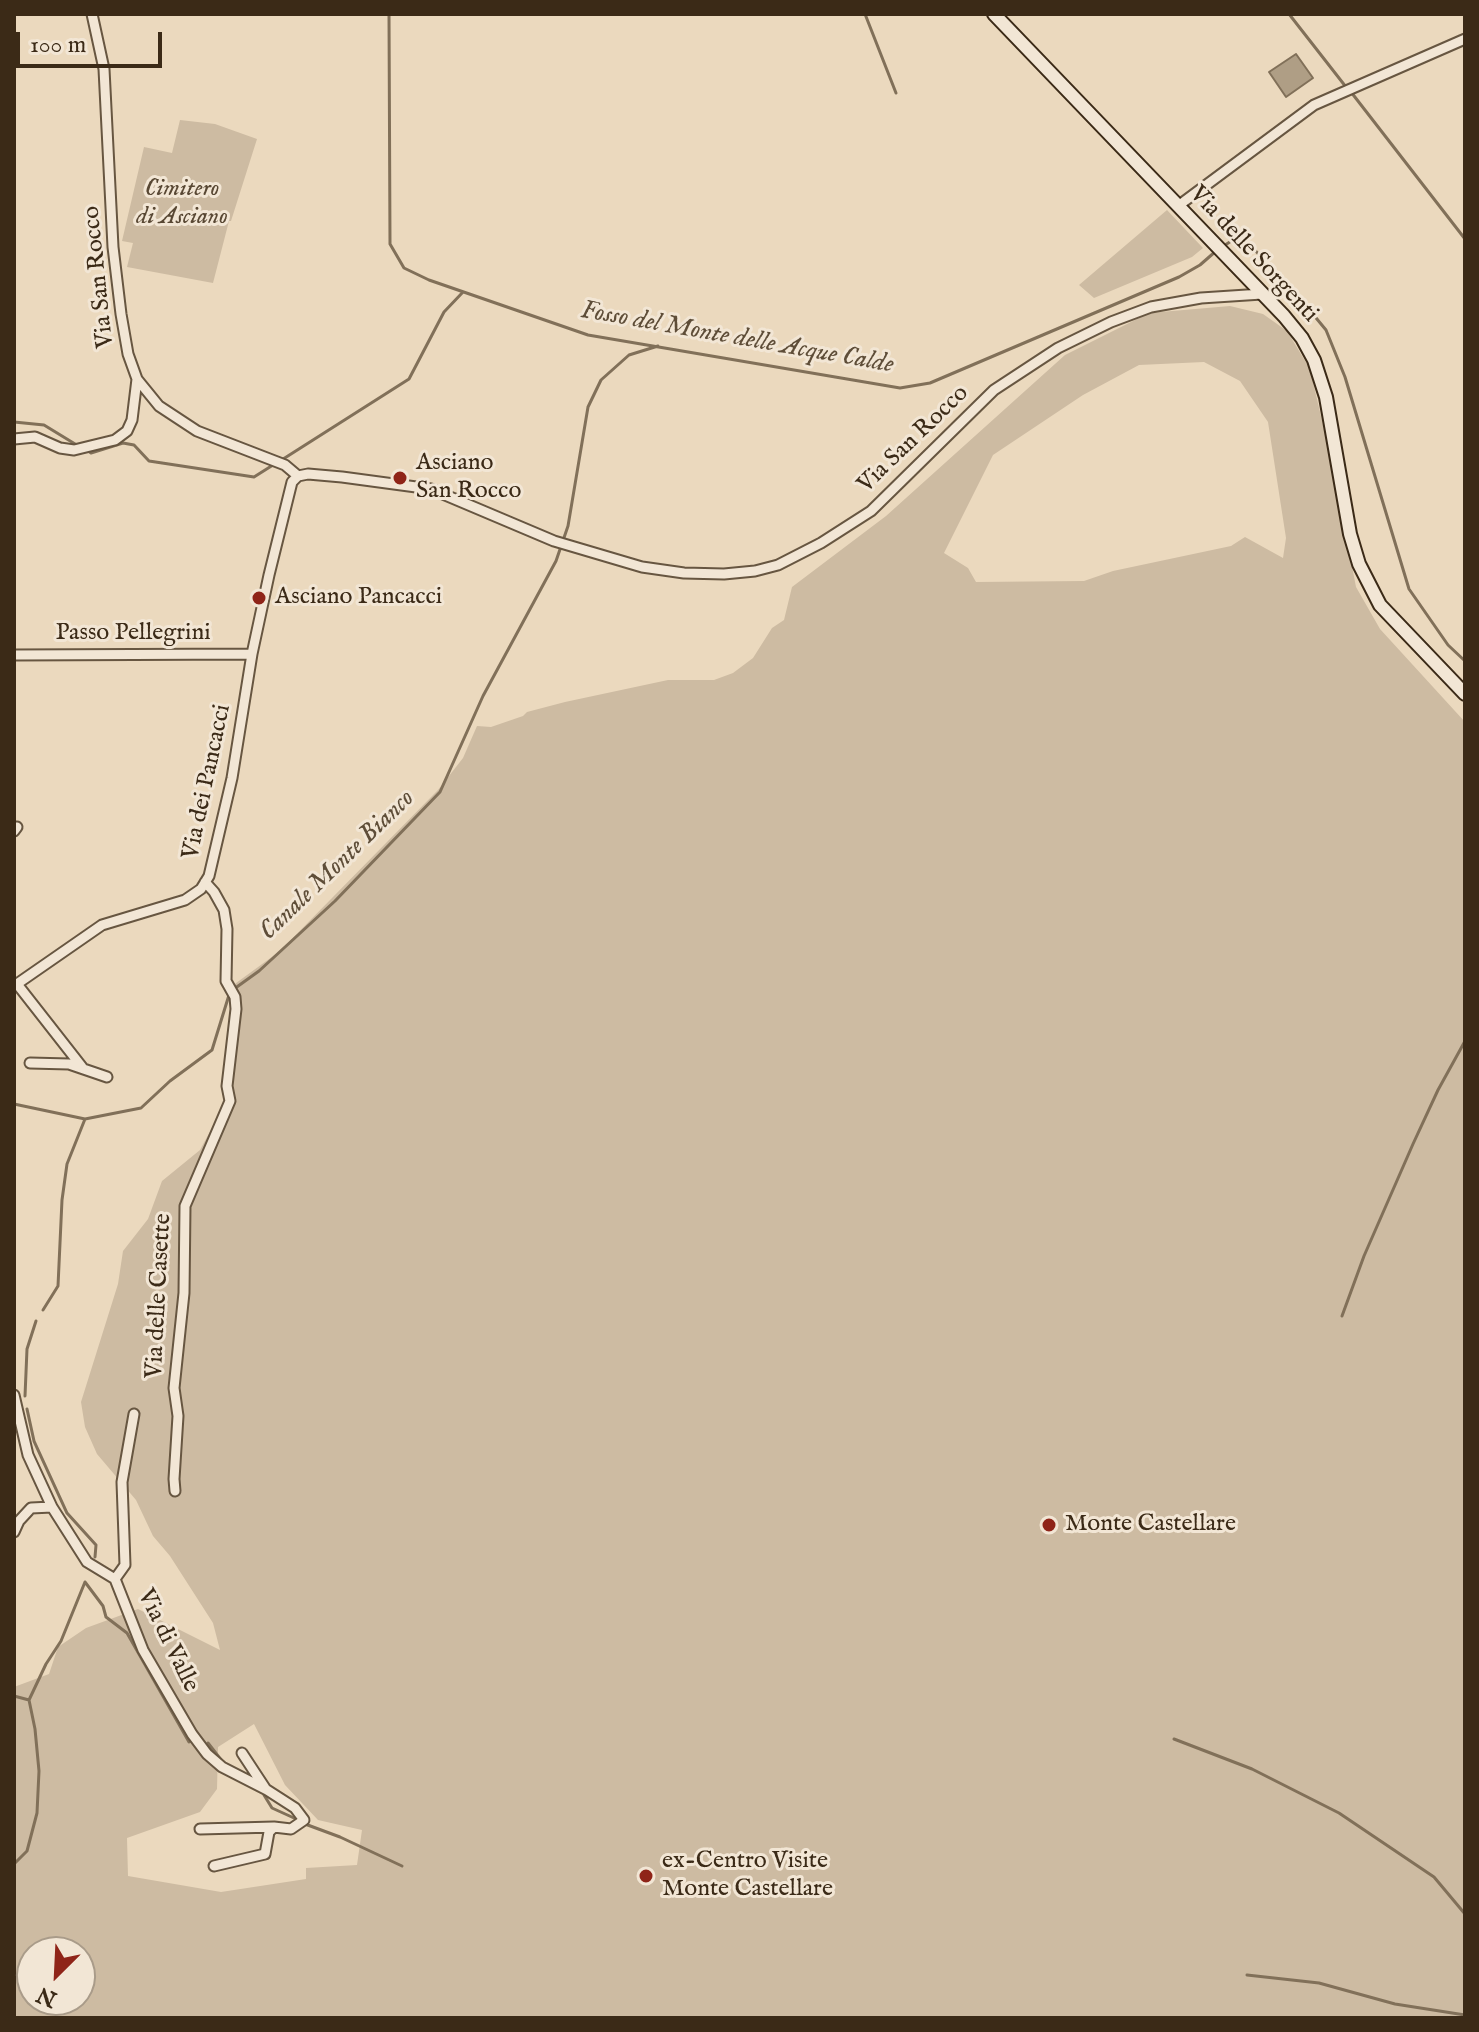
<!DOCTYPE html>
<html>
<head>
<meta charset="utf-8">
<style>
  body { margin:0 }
  #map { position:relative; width:1479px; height:2032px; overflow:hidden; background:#ebd9be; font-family:"IM FELL English",serif }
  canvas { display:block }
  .frame { position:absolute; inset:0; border:16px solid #3b2a17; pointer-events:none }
  .north { position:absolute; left:16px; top:1936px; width:80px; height:80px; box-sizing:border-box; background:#f2e6d5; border:2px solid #a99b89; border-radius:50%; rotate:204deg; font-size:22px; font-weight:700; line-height:32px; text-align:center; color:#3b2a17 }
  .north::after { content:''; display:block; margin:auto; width:28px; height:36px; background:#8f2418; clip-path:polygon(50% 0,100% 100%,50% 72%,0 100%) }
  .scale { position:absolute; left:16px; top:32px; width:146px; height:36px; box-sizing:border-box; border:4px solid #3b2a17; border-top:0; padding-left:10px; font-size:24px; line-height:28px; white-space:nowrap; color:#3b2a17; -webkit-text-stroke:6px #f2e6d5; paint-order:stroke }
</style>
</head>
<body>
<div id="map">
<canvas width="1479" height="2032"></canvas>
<div class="frame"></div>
<div class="north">N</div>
<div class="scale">100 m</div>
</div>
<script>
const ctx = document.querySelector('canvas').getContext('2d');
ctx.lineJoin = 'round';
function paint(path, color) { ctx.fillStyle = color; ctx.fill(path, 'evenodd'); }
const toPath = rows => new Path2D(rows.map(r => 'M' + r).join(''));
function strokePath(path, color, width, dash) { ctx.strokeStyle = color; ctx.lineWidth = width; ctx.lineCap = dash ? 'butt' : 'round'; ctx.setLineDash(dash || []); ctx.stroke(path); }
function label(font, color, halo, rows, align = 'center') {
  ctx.font = font + ' "IM FELL English",serif'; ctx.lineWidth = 6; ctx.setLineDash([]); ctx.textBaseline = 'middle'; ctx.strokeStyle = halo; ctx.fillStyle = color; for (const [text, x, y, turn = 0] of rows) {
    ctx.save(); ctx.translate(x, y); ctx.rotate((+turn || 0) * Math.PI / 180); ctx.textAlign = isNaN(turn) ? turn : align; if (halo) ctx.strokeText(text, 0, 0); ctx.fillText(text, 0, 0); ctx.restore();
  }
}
const green = toPath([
  [180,120,215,124,257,139,231,221,229,221,213,283,127,267,133,243,122,241,144,147,172,153],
  [1167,210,1203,248,1192,257,1094,298,1079,285],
  [1230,306,1263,314,1287,331,1310,369,1333,468,1356,587,1380,629,1465,722,1465,2018,14,2018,14,1687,49,1674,58,1647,86,1628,138,1609,220,1650,213,1623,170,1556,153,1536,136,1500,97,1454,85,1427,81,1402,118,1284,123,1251,148,1219,162,1181,200,1150,214,1124,235,1096,233,1086,239,1015,232,986,280,951,438,790,463,758,477,726,491,727,523,716,527,712,565,702,668,680,714,680,733,673,753,658,772,628,784,620,792,587,886,516,1065,355,1149,313],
  [1204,362,1240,381,1268,422,1286,538,1283,558,1245,537,1231,546,1113,571,1084,581,976,582,968,568,944,553,993,455,1083,395,1139,365],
  [254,1724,285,1785,318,1820,362,1830,357,1865,306,1868,306,1879,221,1892,128,1876,127,1838,200,1812,217,1789,218,1747],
  [32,1952,80,1952,80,2000,32,2000]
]);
const water = toPath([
  [1296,54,1313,78,1286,97,1269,72,1296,54]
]);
const stream = toPath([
  [389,14,390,244,404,268,429,280,588,335,900,388,930,383,1179,277,1200,265,1216,251],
  [865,14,896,93],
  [1289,14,1346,87],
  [1351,92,1465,239],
  [1222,247,1236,238,1248,243,1293,290,1326,330,1345,377,1409,589,1448,645,1465,661],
  [14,422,44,425,80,447],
  [87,450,91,453,123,443,134,445,149,461,254,477,273,465],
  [280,461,409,379,444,312,463,292],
  [234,989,259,971,335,901,440,792,483,696,556,561,568,526,588,407,601,380,629,355,658,346],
  [14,1104,85,1119,141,1108,170,1081,212,1050,229,995],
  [43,1310,58,1286,62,1200,67,1164,85,1119],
  [1342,1316,1364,1256,1413,1144,1438,1090,1465,1041],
  [25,1396,27,1349,36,1321],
  [27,1409,34,1441,67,1513,96,1545,95,1557],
  [85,1582,103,1606,106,1617,127,1633,189,1742],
  [14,1696,29,1700],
  [29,1700,46,1664,61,1641,85,1582],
  [1174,1739,1252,1769,1339,1813,1434,1877,1465,1914],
  [208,1743,222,1761],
  [264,1795,272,1808,294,1818],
  [305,1824,340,1837,402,1866],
  [14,1864,27,1851,37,1813,39,1771,35,1729,29,1700],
  [1247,1975,1319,1983,1395,2004,1465,2015]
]);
const street = toPath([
  [92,14,104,69,113,247,121,314,128,354,137,379,159,406,197,431,285,465,298,476,308,474,342,477,431,489,554,541,642,567,684,573,724,574,755,571,778,565,821,543,871,511,994,390,1058,348,1111,322,1151,307,1201,298,1262,294],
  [1178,206,1314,105,1465,39],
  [14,439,35,437,60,448,74,450,115,440,127,431,132,420,137,379],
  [14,655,252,654],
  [14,831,17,827],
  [17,984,82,1067],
  [14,986,102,925,185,900,201,889,209,876,232,778,252,654,269,575,292,482,298,476],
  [30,1063,69,1064,107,1077],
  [14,1395,28,1455,52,1507,87,1562,115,1579,143,1650,192,1734,207,1754,222,1767,267,1790,295,1808,304,1820,291,1829,274,1827,269,1832,265,1854,214,1866],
  [175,1491,174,1479,178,1416,174,1388,184,1293,185,1206,230,1101,227,1086,236,1009,235,997,226,981,227,929,224,910,214,892,205,882],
  [14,1532,19,1521,31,1508,52,1507],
  [115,1579,125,1565,122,1482,134,1414],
  [242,1753,265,1788],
  [200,1829,274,1827]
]);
const secondary = toPath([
  [994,14,1284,316,1302,338,1314,360,1326,397,1350,534,1359,564,1380,605,1465,694]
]);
const markers = [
  [400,478,8,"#8f2418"],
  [259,598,8,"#8f2418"],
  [1049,1525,8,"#8f2418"],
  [646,1876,8,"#8f2418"]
];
const parkNames = [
  ["Cimitero",182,190],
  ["di Asciano",182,218]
];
const streetNames = [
  ["Via delle Sorgenti",1253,255,47],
  ["Via San Rocco",100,277,-96],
  ["Via San Rocco",914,440,-44],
  ["Passo Pellegrini",133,634],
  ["Via dei Pancacci",208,782,-78],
  ["Via delle Casette",160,1296,-87],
  ["Via di Valle",167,1641,64]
];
const poiNames = [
  ["Asciano",416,464],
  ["San Rocco",416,492],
  ["Asciano Pancacci",275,598],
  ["Monte Castellare",1065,1525],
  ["ex-Centro Visite",662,1862],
  ["Monte Castellare",662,1890]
];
const waterNames = [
  ["Fosso del Monte delle Acque Calde",737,339,10],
  ["Canale Monte Bianco",338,866,-44]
];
paint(green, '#cdbba2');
paint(water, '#af9e85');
strokePath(water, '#817059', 2);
strokePath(stream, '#817059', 3);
strokePath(street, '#675641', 13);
strokePath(secondary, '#3b2a17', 16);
strokePath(street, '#f2e6d5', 9);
strokePath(secondary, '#f2e6d5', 12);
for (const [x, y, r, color] of markers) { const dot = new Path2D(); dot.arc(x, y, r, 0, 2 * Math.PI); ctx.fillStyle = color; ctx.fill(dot); strokePath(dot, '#f2e6d5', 3); }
label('italic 24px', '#584733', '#f2e6d5', parkNames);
label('24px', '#3b2a17', '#f2e6d5', streetNames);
label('24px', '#3b2a17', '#f2e6d5', poiNames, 'left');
label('italic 26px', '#5e4d38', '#f2e6d5', waterNames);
</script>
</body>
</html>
